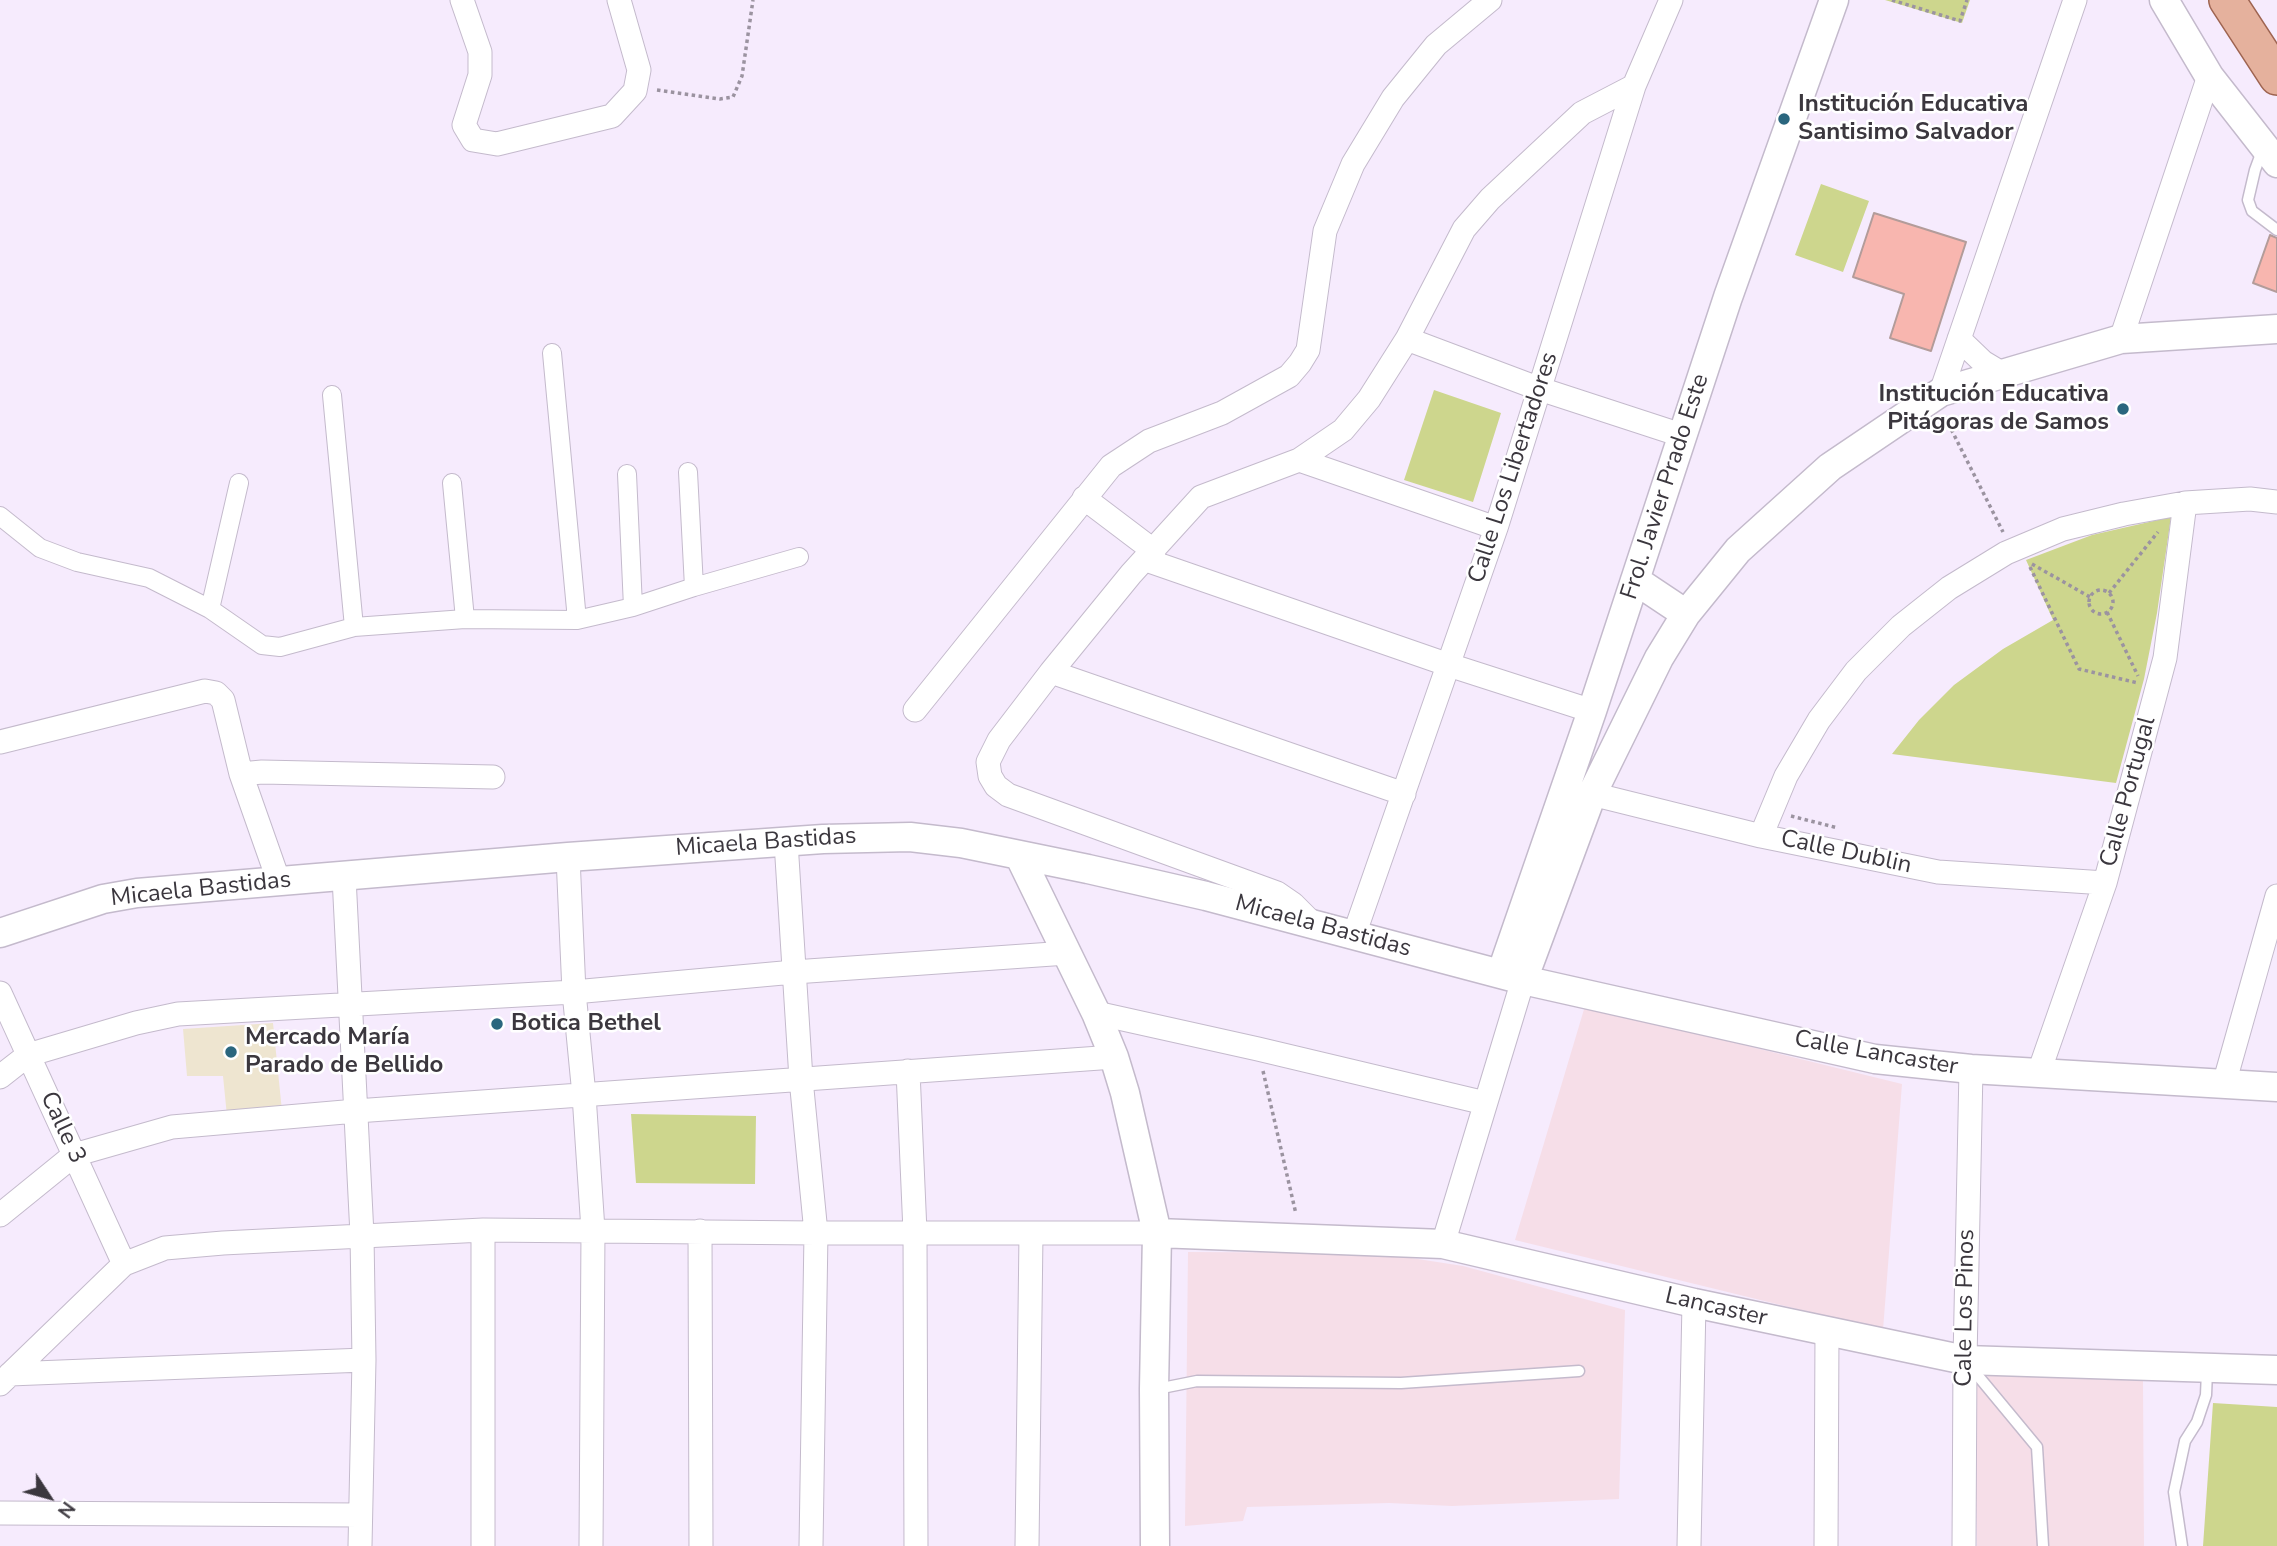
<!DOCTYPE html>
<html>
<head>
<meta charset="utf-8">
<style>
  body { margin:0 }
  #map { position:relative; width:2277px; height:1546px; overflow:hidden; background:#f6ebfd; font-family:"Nunito Sans",sans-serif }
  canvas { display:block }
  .north { position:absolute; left:14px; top:1462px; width:70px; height:70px; -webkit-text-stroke:5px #fff; paint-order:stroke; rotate:126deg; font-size:19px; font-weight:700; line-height:28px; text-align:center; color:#3b373e }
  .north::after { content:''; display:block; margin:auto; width:24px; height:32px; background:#3b373e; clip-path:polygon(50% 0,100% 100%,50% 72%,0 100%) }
</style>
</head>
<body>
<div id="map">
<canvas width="2277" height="1546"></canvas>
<div class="north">N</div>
</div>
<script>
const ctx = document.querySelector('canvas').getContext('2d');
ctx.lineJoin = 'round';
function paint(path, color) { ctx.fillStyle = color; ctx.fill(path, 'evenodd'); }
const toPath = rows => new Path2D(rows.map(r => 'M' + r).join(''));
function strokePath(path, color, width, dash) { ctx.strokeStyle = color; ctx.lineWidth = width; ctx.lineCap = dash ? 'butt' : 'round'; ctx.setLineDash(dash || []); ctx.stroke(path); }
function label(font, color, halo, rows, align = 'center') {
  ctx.font = font + ' "Nunito Sans",sans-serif'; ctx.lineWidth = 5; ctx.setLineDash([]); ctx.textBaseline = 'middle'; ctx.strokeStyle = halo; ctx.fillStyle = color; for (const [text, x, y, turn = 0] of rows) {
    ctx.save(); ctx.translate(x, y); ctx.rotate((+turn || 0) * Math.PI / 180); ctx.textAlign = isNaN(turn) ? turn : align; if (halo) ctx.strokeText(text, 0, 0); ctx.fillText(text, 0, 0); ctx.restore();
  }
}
const commercial = toPath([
  [273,1023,282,1111,227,1116,223,1076,187,1076,183,1029]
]);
const industrial = toPath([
  [1585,1006,1902,1084,1883,1330,1515,1240],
  [1188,1252,1379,1253,1463,1266,1625,1310,1619,1499,1452,1506,1389,1503,1247,1507,1243,1521,1185,1526],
  [1992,1373,2143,1381,2144,1546,1977,1546,1974,1386]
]);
const green = toPath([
  [1885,0,1970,0,1962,23],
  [1821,184,1869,201,1843,272,1795,255],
  [1434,390,1501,413,1473,502,1404,480],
  [2171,517,2157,613,2144,679,2116,783,1892,754,1919,720,1954,685,2003,649,2053,620,2026,560,2092,535],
  [631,1114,756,1116,755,1184,636,1183],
  [2213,1403,2277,1407,2277,1546,2203,1546]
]);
const building = toPath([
  [1874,213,1966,242,1931,351,1890,338,1904,294,1853,277,1874,213],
  [2270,235,2277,238,2277,292,2253,283,2270,235]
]);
const path = toPath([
  [1892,0,1960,21,1967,0],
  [657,90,720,99,733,97,742,76,753,0],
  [1945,417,2003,532],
  [2032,564,2090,597],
  [2030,567,2079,669,2138,683],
  '2089 602a12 12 0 1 1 24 0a12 12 0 1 1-24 0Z',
  [2109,593,2158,532],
  [2107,612,2138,676],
  [1791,816,1838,828],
  [1263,1071,1296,1214]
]);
const service = toPath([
  [2262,151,2255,170,2248,200,2252,211,2277,230],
  [1969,1365,2037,1447,2043,1546],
  [1157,1389,1197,1381,1401,1383,1579,1371],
  [2182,1546,2174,1492,2185,1441,2197,1422,2206,1395,2207,1371]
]);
const pedestrian = toPath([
  [552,353,577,620],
  [332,395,354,627],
  [627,474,633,607],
  [452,483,465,619],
  [0,516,40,548,77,562,149,578,210,609,262,645,280,647,354,627,465,619,577,620,633,607,694,587,688,472],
  [694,587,799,557],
  [210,609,239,483]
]);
const minor = toPath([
  [462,0,480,52,480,75,464,125,473,140,497,144,612,116,635,91,639,70,619,0],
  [1407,339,1540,389,1684,436],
  [1959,339,1983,362,2003,374],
  [2121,339,2209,76],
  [1941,392,2075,0],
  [1299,460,1496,528],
  [1084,498,1154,551],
  [1146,560,1449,665,1592,711],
  [1051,672,1404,794],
  [915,710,1111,466,1149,441,1222,413,1289,376,1300,363,1308,350,1325,231,1353,164,1393,98,1436,45,1490,0],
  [0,742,205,691,216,693,223,700,241,774,279,882],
  [241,774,262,772,493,777],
  [1592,794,1761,836,1938,872,2105,883],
  [1761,836,1786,776,1819,720,1856,671,1901,626,1949,588,2006,553,2063,529,2124,514,2185,503,2250,499,2277,502],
  [786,842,801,1079,816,1233,811,1546],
  [568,857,574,992,584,1095,593,1230,591,1546],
  [344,877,362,1235,364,1360,360,1546],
  [1313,924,1293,904,1277,893,1008,795,996,786,990,776,988,762,999,740,1051,672,1131,574,1201,497,1299,460,1343,430,1369,399,1407,339,1464,229,1490,199,1582,113,1634,86],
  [1354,935,1496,528,1634,86,1671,0],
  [0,993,124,1264],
  [1096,1013,1258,1049,1485,1103],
  [908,1071,915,1232,916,1546],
  [2039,1072,2105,883,2165,658,2185,503],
  [0,1077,28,1055,136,1023,178,1014,574,992,794,972,1067,953],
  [2224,1084,2277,896],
  [0,1215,74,1155,172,1127,356,1111,1114,1057],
  [483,1230,483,1546],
  [700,1231,701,1546],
  [1443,1244,1523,980],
  [10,1374,364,1360],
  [0,1384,124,1264,165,1248,223,1243,483,1230,816,1233,1157,1233],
  [0,1513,360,1515],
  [1027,1546,1031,1234],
  [1689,1546,1694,1303],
  [1826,1546,1827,1332],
  [1964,1546,1965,1360,1971,1069]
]);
const tertiary = toPath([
  [2164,0,2209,76,2277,163],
  [1635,580,1686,614],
  [1019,855,1096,1013,1114,1057,1125,1093,1157,1233,1154,1389,1155,1546],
  [0,933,103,899,137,893,568,857,823,839,910,837,961,843,1088,869,1206,896,1523,980,1875,1059,1971,1069,2277,1087],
  [1501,974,1592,711,1728,297,1834,0],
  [1523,980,1592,794,1659,658,1686,614,1738,550,1830,467,1941,392,2121,339,2277,329],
  [1157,1233,1443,1244,1694,1303,1965,1360,2277,1370]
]);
const primary = toPath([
  [2227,0,2277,77]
]);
const markers = [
  [1784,119,7,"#2a667e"],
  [2123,409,7,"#2a667e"],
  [497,1024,7,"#2a667e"],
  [231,1052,7,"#2a667e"]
];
const poiNames = [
  ["Institución Educativa",1798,105],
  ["Santisimo Salvador",1798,133],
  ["Institución Educativa",2109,395,"right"],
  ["Pitágoras de Samos",2109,423,"right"],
  ["Botica Bethel",511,1024],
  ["Mercado María",245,1038],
  ["Parado de Bellido",245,1066]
];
const streetNames = [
  ["Calle Los Libertadores",1514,468,-72],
  ["Frol. Javier Prado Este",1666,487,-72],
  ["Calle Portugal",2129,792,-75],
  ["Micaela Bastidas",766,843,-4],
  ["Calle Dublin",1846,853,12],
  ["Micaela Bastidas",201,890,-6],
  ["Micaela Bastidas",1323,927,15],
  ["Calle Lancaster",1876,1054,10],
  ["Calle 3",62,1128,65],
  ["Lancaster",1716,1308,13],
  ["Cale Los Pinos",1966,1308,-89]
];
paint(commercial, '#eee5d0');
paint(industrial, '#f6dee8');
paint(green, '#cdd68d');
paint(building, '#f8b6af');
strokePath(building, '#b39c9a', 2);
strokePath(service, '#c4bacc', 13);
strokePath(pedestrian, '#c4bacc', 20);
strokePath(minor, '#c4bacc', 25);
strokePath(tertiary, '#c4bacc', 31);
strokePath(primary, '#9e6451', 38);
strokePath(path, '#9b93a0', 3.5, [3.5, 3.5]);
strokePath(service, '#fff', 10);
strokePath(pedestrian, '#fff', 18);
strokePath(minor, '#fff', 23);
strokePath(tertiary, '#fff', 28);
strokePath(primary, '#e5b19d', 35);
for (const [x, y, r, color] of markers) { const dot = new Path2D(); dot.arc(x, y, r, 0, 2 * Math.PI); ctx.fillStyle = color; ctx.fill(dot); strokePath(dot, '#fff', 2.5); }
label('bold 24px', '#3b373e', '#fff', poiNames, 'left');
label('24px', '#3b373e', '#fff', streetNames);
</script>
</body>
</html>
